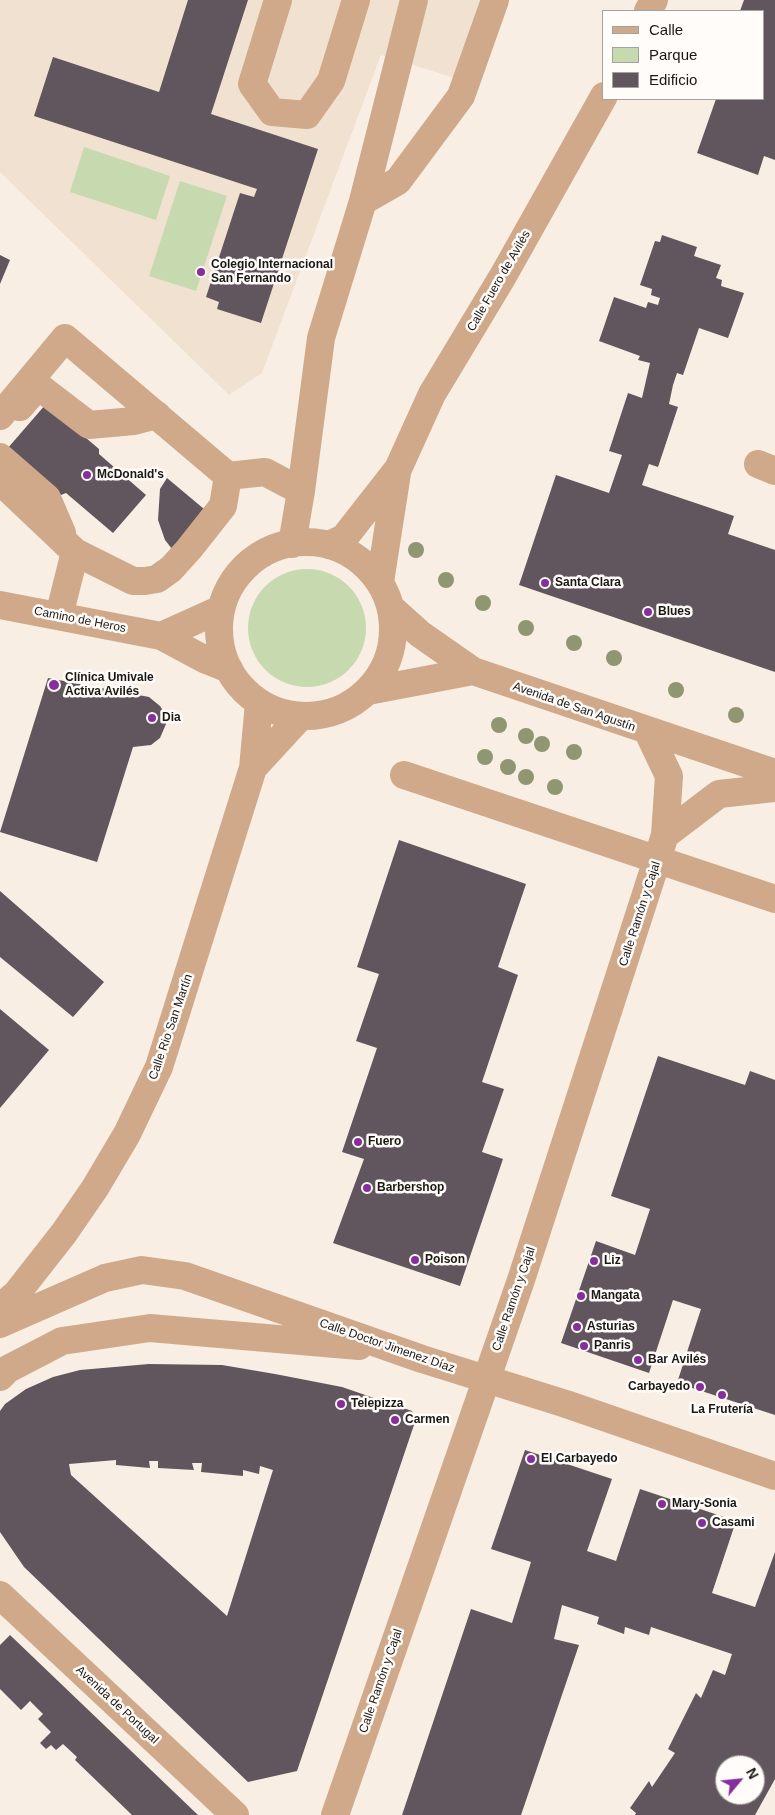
<!DOCTYPE html>
<html>
<head>
<meta charset="utf-8">
<style>
  body { margin:0 }
  #map { position:relative; width:775px; height:1815px; overflow:hidden; background:#f8eee4; font-family:Helvetica,sans-serif }
  canvas { display:block }
  .legend { position:absolute; left:602px; top:10px; width:162px; height:90px; box-sizing:border-box; background:#fffcfa; border:1px solid #a4a19e; margin:0; padding:6px 9px; list-style:none; font-size:15px; color:#1b1814 }
  .legend li { display:flex; align-items:center; gap:10px; height:25px }
  .legend b { width:25px; border:1px solid #a4a19e }
  .north { position:absolute; left:715px; top:1755px; width:50px; height:50px; box-sizing:border-box; background:#fffcfa; border:1px solid #a4a19e; border-radius:50%; rotate:62deg; font-size:14px; font-weight:700; line-height:20px; text-align:center; color:#1b1814 }
  .north::after { content:''; display:block; margin:auto; width:18px; height:22px; background:#862e9b; clip-path:polygon(50% 0,100% 100%,50% 72%,0 100%) }
</style>
</head>
<body>
<div id="map">
<canvas width="775" height="1815"></canvas>
<ul class="legend">
<li><b style="height:6px;background:#cfa989"></b>Calle</li>
<li><b style="height:14px;background:#c7d9af"></b>Parque</li>
<li><b style="height:14px;background:#61565d"></b>Edificio</li>
</ul>
<div class="north">N</div>
</div>
<script>
const ctx = document.querySelector('canvas').getContext('2d');
ctx.lineJoin = 'round';
function paint(path, color) { ctx.fillStyle = color; ctx.fill(path, 'evenodd'); }
const toPath = rows => new Path2D(rows.map(r => 'M' + r).join(''));
function strokePath(path, color, width, dash) { ctx.strokeStyle = color; ctx.lineWidth = width; ctx.lineCap = dash ? 'butt' : 'round'; ctx.setLineDash(dash || []); ctx.stroke(path); }
function label(font, color, halo, rows, align = 'center') {
  ctx.font = font + ' Helvetica,sans-serif'; ctx.lineWidth = 5; ctx.setLineDash([]); ctx.textBaseline = 'middle'; ctx.strokeStyle = halo; ctx.fillStyle = color; for (const [text, x, y, turn = 0] of rows) {
    ctx.save(); ctx.translate(x, y); ctx.rotate((+turn || 0) * Math.PI / 180); ctx.textAlign = isNaN(turn) ? turn : align; if (halo) ctx.strokeText(text, 0, 0); ctx.fillText(text, 0, 0); ctx.restore();
  }
}
const built = toPath([
  [0,0,480,0,455,78,381,55,262,373,229,395,0,172]
]);
const green = toPath([
  [84,147,170,176,156,220,70,192],
  [180,181,227,196,196,291,149,276],
  '248 628a59 59 0 1 1 118 0a59 59 0 1 1-118 0Z'
]);
const building = toPath([
  [188,0,248,0,211,114,318,149,261,323,217,309,219,302,206,297,240,193,254,197,257,189,34,116,53,57,159,92],
  [744,0,775,0,775,160,764,156,758,175,697,153,716,99,764,99,764,11,740,11],
  [662,235,697,247,694,256,721,265,716,278,722,280,721,286,744,293,728,338,699,328,683,375,677,373,673,385,669,404,678,407,658,467,649,464,642,485,734,516,728,534,775,550,775,672,519,585,556,475,609,493,622,455,609,451,628,393,642,398,650,363,638,360,640,356,599,341,614,297,646,308,648,302,658,305,660,298,651,295,652,289,640,285,655,241,660,242],
  [0,255,10,260,0,284],
  [46,404,99,449,99,454,146,495,113,533,66,493,61,495,7,449],
  [167,478,210,514,176,554,165,540,158,520,160,489],
  [48,678,149,697,160,706,165,714,166,724,160,738,151,745,133,747,97,862,0,832],
  [399,840,526,884,498,967,518,975,482,1082,504,1089,482,1152,503,1159,460,1286,333,1243,364,1159,342,1152,377,1048,356,1041,379,974,357,967],
  [0,891,104,982,73,1017,0,957],
  [0,1009,49,1050,0,1108],
  [658,1056,745,1085,750,1071,775,1080,775,1415,677,1383,701,1309,673,1300,649,1373,561,1343,596,1241,635,1255,650,1209,611,1196],
  [149,1364,222,1365,275,1374,342,1387,412,1411,416,1419,297,1771,248,1782,24,1567,0,1532,0,1411,5,1404,26,1389,53,1377,80,1370],
  [116,1460,116,1465,150,1468,149,1461,158,1461,158,1468,194,1470,192,1463,202,1463,201,1472,243,1476,243,1470,259,1474,260,1466,273,1470,227,1616,71,1475,69,1464],
  [525,1450,612,1479,587,1551,616,1561,640,1489,736,1521,712,1593,755,1607,775,1552,775,1779,755,1815,635,1815,636,1813,630,1808,649,1781,652,1787,675,1753,668,1749,696,1693,701,1698,713,1670,725,1675,732,1654,651,1627,649,1635,625,1627,624,1634,597,1624,599,1617,562,1605,554,1639,579,1645,521,1815,402,1815,471,1609,512,1623,531,1562,491,1549],
  [725,1765,755,1765,755,1795,725,1795],
  [10,1635,198,1815,132,1815,75,1760,77,1757,63,1744,56,1750,51,1745,46,1749,40,1743,51,1732,38,1719,43,1714,30,1701,21,1710,0,1689,0,1645]
]);
const minor = toPath([
  [278,0,252,84,272,112,307,115,331,81,356,0],
  [648,11,654,0],
  [363,201,398,181,461,96,495,0],
  [20,407,38,386,89,425,134,421,157,415],
  [0,416,65,338,228,476,223,506,189,549,171,569,157,579,145,581,133,581,75,552,0,481],
  [0,457,47,498,62,533],
  [758,464,775,471],
  [228,476,265,472,301,491],
  '219 629a87 87 0 1 1 174 0a87 87 0 1 1-174 0Z',
  [292,544,301,491,321,338,363,201,414,0],
  [329,545,344,538,398,469,432,394,503,276,604,96],
  [380,582,397,473],
  [0,605,161,636,204,659,229,669],
  [391,608,420,634,473,671,775,773],
  [59,616,75,552],
  [161,636,221,609],
  [368,691,473,671],
  [253,768,300,717],
  [404,775,775,899],
  [665,835,719,794,775,788],
  [0,1308,17,1293,64,1233,95,1188,127,1134,159,1067,253,768,259,703],
  [0,1324,105,1278,142,1270,185,1276,422,1359,566,1404,775,1476],
  [0,1377,8,1369,62,1341,150,1328,359,1346],
  [0,1595,235,1815],
  [335,1815,521,1280,665,835,669,776,648,732]
]);
const trees = [
  [416,550],
  [446,580],
  [483,603],
  [526,628],
  [574,643],
  [614,658],
  [676,690],
  [736,715],
  [499,725],
  [526,736],
  [542,744],
  [574,752],
  [485,757],
  [508,767],
  [526,777],
  [555,787]
];
const markers = [
  [201,272,5,"#862e9b"],
  [87,475,5,"#862e9b"],
  [545,583,5,"#862e9b"],
  [648,612,5,"#862e9b"],
  [54,685,6,"#862e9b"],
  [152,718,5,"#862e9b"],
  [358,1142,5,"#862e9b"],
  [367,1188,5,"#862e9b"],
  [415,1260,5,"#862e9b"],
  [594,1261,5,"#862e9b"],
  [581,1296,5,"#862e9b"],
  [577,1327,5,"#862e9b"],
  [584,1346,5,"#862e9b"],
  [638,1360,5,"#862e9b"],
  [700,1387,5,"#862e9b"],
  [722,1395,5,"#862e9b"],
  [341,1404,5,"#862e9b"],
  [395,1420,5,"#862e9b"],
  [531,1459,5,"#862e9b"],
  [662,1504,5,"#862e9b"],
  [702,1523,5,"#862e9b"]
];
const poiNames = [
  ["Colegio Internacional",211,265],
  ["San Fernando",211,279],
  ["McDonald's",97,475],
  ["Santa Clara",555,583],
  ["Blues",658,612],
  ["Clínica Umivale",65,678],
  ["Activa Avilés",65,692],
  ["Dia",162,718],
  ["Fuero",368,1142],
  ["Barbershop",377,1188],
  ["Poison",425,1260],
  ["Liz",604,1261],
  ["Mangata",591,1296],
  ["Asturias",587,1327],
  ["Panris",594,1346],
  ["Bar Avilés",648,1360],
  ["Carbayedo",690,1387,"right"],
  ["Telepizza",351,1404],
  ["La Frutería",722,1410,"center"],
  ["Carmen",405,1420],
  ["El Carbayedo",541,1459],
  ["Mary-Sonia",672,1504],
  ["Casami",712,1523]
];
const streetNames = [
  ["Calle Fuero de Avilés",499,281,-60],
  ["Camino de Heros",80,620,11],
  ["Avenida de San Agustín",574,707,19],
  ["Calle Ramón y Cajal",640,914,-72],
  ["Calle Rio San Martín",171,1027,-71],
  ["Calle Ramón y Cajal",514,1299,-71],
  ["Calle Doctor Jimenez Díaz",387,1346,19],
  ["Calle Ramón y Cajal",381,1681,-71],
  ["Avenida de Portugal",117,1705,43]
];
paint(built, '#f1e1d1');
paint(green, '#c7d9af');
paint(building, '#61565d');
strokePath(minor, '#cfa989', 28);
ctx.fillStyle = '#909672';
for (const [x, y] of trees) { ctx.beginPath(); ctx.arc(x, y, 8, 0, 2 * Math.PI); ctx.fill(); }
for (const [x, y, r, color] of markers) { const dot = new Path2D(); dot.arc(x, y, r, 0, 2 * Math.PI); ctx.fillStyle = color; ctx.fill(dot); strokePath(dot, '#fffcfa', 2); }
label('bold 12px', '#1b1814', '#fffcfa', poiNames, 'left');
label('12px', '#1b1814', '#fffcfa', streetNames);
</script>
</body>
</html>
